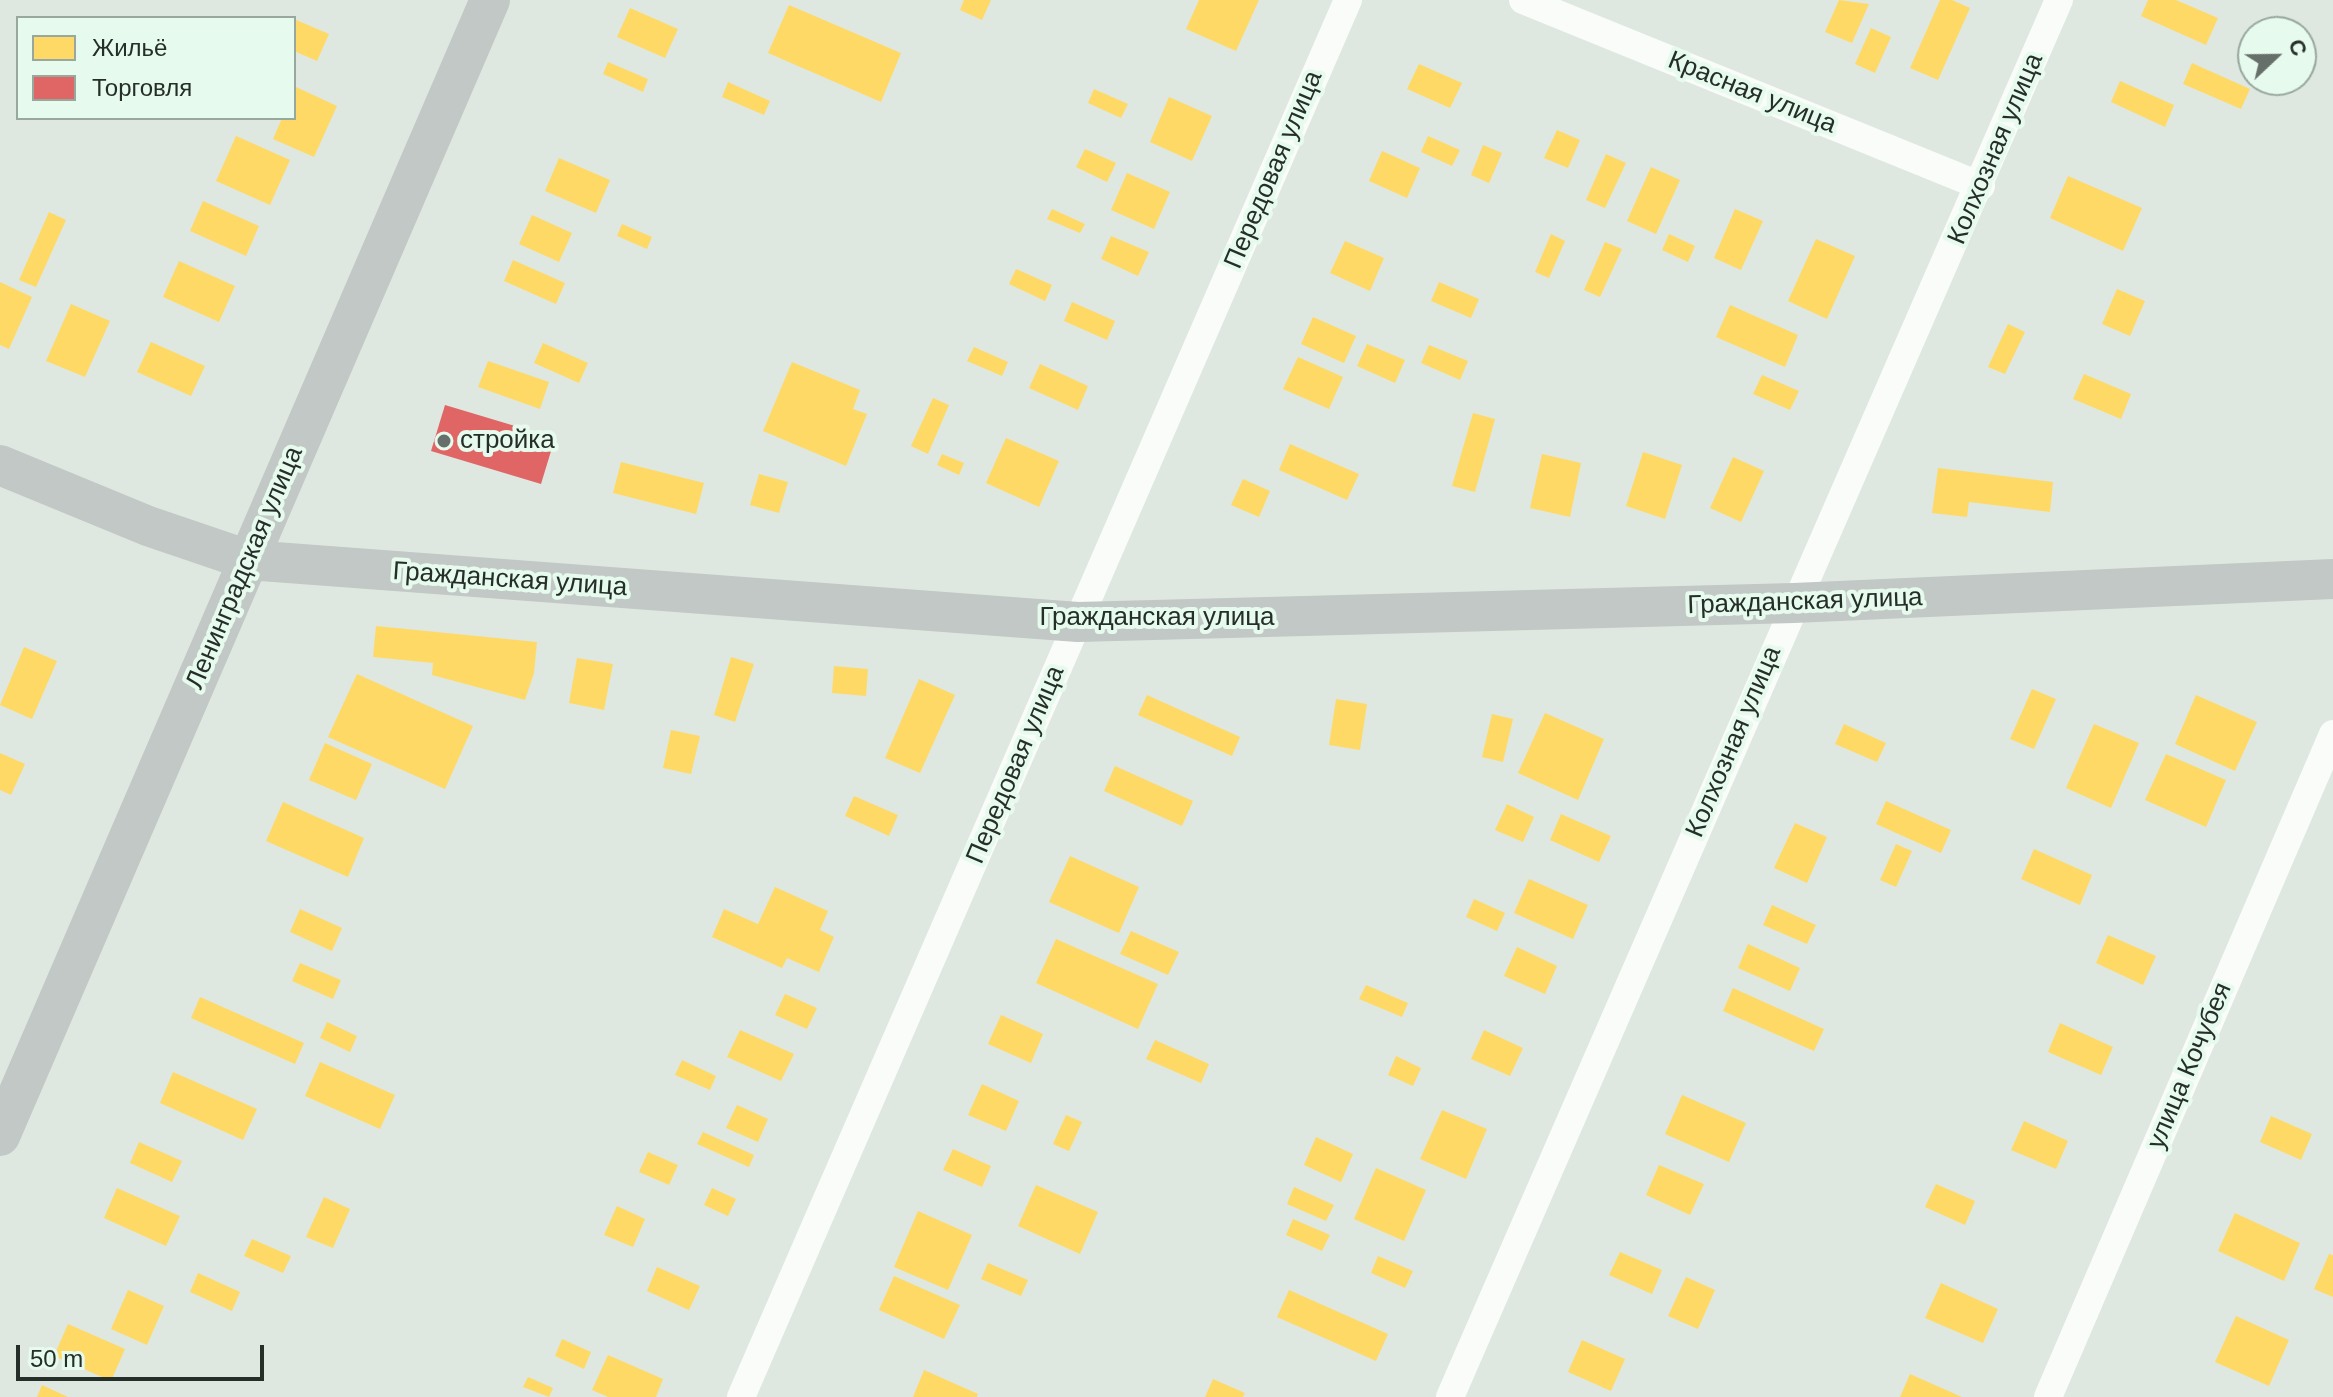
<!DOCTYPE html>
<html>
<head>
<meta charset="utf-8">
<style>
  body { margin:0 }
  #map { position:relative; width:2333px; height:1397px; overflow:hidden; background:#dee8e1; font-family:Arial,sans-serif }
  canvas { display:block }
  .legend { position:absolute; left:16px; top:16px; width:280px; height:104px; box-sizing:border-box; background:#e6faed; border:2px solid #99a89f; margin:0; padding:10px 14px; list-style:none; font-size:24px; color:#262e29 }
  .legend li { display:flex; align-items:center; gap:16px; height:40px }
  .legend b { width:40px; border:2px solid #99a89f }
  .north { position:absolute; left:2237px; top:16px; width:80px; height:80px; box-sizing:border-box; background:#e6faed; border:2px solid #99a89f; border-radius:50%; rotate:68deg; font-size:22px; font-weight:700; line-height:32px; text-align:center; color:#262e29 }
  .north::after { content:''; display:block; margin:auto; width:28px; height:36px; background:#666f69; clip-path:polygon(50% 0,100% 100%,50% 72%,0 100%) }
  .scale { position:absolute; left:16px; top:1345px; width:248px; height:36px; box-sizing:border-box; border:4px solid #262e29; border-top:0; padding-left:10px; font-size:24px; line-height:28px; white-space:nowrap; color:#262e29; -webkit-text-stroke:6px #e6faed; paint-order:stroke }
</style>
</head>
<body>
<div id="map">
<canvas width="2333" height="1397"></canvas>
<ul class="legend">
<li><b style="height:22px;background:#ffd966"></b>Жильё</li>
<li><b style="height:22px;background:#e06666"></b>Торговля</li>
</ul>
<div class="north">С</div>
<div class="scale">50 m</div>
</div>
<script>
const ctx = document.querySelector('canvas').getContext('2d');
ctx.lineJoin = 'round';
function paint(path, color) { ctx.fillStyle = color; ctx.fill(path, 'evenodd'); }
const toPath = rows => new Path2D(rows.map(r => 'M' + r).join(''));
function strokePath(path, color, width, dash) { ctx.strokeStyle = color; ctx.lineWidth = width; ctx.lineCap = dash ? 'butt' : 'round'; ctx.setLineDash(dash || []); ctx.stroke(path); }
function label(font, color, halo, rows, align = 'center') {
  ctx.font = font + ' Arial,sans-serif'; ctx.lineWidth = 8; ctx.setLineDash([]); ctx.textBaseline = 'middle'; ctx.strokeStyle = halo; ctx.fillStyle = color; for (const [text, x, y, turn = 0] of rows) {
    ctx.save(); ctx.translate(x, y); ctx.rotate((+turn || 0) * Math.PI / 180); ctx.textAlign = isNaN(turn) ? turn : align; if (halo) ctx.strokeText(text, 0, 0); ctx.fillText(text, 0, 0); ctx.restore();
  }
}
const homes = toPath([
  [964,0,991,0,982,20,960,10],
  [1199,0,1259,0,1236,51,1186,29],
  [1839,0,1869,4,1852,43,1825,32],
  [1940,0,1952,0,1970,8,1938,80,1910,68],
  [2148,0,2176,0,2218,18,2206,45,2141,16],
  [789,5,901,53,881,102,768,53],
  [630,8,678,29,665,58,617,37],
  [294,19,329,34,317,61,294,51],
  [1871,28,1891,37,1875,73,1855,64],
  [608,62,648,79,643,92,603,74],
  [2192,63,2250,89,2241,109,2183,84],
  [1419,64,1462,83,1450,108,1407,89],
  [2120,81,2174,105,2165,127,2111,102],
  [728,82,770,101,764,115,722,97],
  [296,87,337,106,314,157,273,139,282,118,294,118],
  [1094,89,1128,104,1121,118,1088,103],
  [1169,97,1212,116,1192,161,1150,142],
  [1557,130,1580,140,1568,168,1544,158],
  [236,136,290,160,270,205,216,181],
  [1428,136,1460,150,1452,166,1421,152],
  [1483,145,1502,153,1489,183,1471,175],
  [1085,149,1116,163,1107,182,1076,167],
  [1382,151,1420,168,1407,198,1369,181],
  [1606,154,1626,163,1605,208,1586,200],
  [559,158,610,180,596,213,545,191],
  [1651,167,1680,180,1656,234,1627,221],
  [1127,173,1170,192,1154,229,1111,210],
  [2068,176,2142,208,2123,251,2050,218],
  [203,201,259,226,246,256,190,231],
  [1052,209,1085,224,1080,233,1047,219],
  [1735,209,1763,221,1741,270,1714,258],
  [49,212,66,220,36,287,19,280],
  [532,215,572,233,559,262,519,244],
  [622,224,652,237,647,249,617,236],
  [1551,234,1565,241,1549,278,1535,272],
  [1669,234,1695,246,1688,262,1662,250],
  [1111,236,1149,252,1138,276,1101,259],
  [1816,239,1855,256,1827,319,1788,301],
  [1345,241,1384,258,1370,291,1330,273],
  [1605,242,1622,249,1600,297,1584,290],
  [513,260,565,283,556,304,504,281],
  [179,261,235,286,219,322,163,297],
  [1016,269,1052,285,1045,301,1009,284],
  [0,282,32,297,9,349,0,345],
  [1439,282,1479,299,1471,318,1431,301],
  [2117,289,2145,301,2130,336,2102,324],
  [1072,302,1115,321,1107,340,1064,321],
  [71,304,110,321,85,377,46,361],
  [1730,305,1798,335,1785,367,1716,337],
  [1313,317,1356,336,1344,363,1301,344],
  [2008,324,2025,332,2005,374,1988,367],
  [151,342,205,366,191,396,137,372],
  [543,343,588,363,579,383,534,363],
  [1367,344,1405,360,1395,383,1357,366],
  [1429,345,1468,361,1460,380,1421,363],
  [974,347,1008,362,1002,376,967,361],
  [1298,357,1343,377,1329,409,1283,389],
  [488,361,549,382,540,409,478,387],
  [792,362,860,390,853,409,867,414,846,466,763,431],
  [1040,364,1088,386,1078,410,1029,388],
  [2084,374,2131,394,2121,419,2073,399],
  [1762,375,1799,391,1790,410,1753,394],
  [933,398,949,405,928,454,911,446],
  [1473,413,1495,419,1475,492,1452,486],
  [1006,438,1059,461,1039,507,986,483],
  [1290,444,1359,474,1347,500,1279,470],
  [1643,452,1682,465,1665,519,1626,506],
  [942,454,964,463,959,475,937,465],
  [1542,454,1581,463,1570,517,1530,508],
  [1733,457,1764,471,1741,522,1710,508],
  [621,462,704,483,696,514,613,493],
  [1938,468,2053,482,2050,512,1969,502,1967,517,1932,513],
  [759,474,788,482,779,513,750,505],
  [1243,479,1270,491,1259,517,1231,505],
  [376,626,537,642,534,673,525,700,432,675,433,663,373,657],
  [24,647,57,661,32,719,0,705],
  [731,657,754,664,735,722,714,715],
  [577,658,613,664,604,710,569,703],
  [834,666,868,669,866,696,832,693],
  [357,674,473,726,445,789,328,737],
  [919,679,955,695,920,773,885,758],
  [2032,689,2056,699,2034,749,2010,739],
  [1147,695,1240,737,1232,756,1138,715],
  [2196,695,2257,722,2235,771,2175,744],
  [1336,699,1367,704,1360,750,1329,745],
  [1545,713,1604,739,1578,800,1518,773],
  [1492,714,1513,719,1503,762,1482,757],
  [1844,724,1886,743,1877,762,1835,744],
  [2094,724,2139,743,2111,808,2066,788],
  [671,730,700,736,691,774,663,768],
  [325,743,372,764,356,800,309,780],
  [0,753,25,764,11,795,0,790],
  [2166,754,2226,780,2206,827,2145,800],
  [1115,766,1193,801,1182,826,1104,791],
  [854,796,898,815,889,836,845,816],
  [1886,801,1951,830,1941,853,1876,824],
  [283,802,364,838,348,877,266,841],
  [1507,804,1534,817,1523,842,1495,830],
  [1561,814,1611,836,1599,862,1550,840],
  [1795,823,1827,837,1807,883,1774,868],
  [1896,844,1912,851,1896,887,1880,880],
  [2034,849,2092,875,2080,905,2021,879],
  [1070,856,1139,887,1119,933,1049,902],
  [1529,879,1588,905,1573,939,1514,913],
  [775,887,828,911,820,930,834,937,819,972,787,958,782,968,712,937,724,909,758,924],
  [1474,899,1505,913,1497,931,1466,917],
  [1772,905,1816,925,1807,944,1763,925],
  [300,909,342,928,332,951,290,932],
  [1131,931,1179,952,1168,975,1120,954],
  [2108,935,2156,956,2143,985,2096,963],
  [1056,939,1158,984,1138,1029,1036,983],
  [1748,944,1800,968,1790,991,1738,968],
  [1517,947,1557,966,1545,994,1504,976],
  [300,963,341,980,333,999,292,981],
  [1366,985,1408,1003,1402,1017,1359,999],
  [1733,988,1824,1029,1814,1051,1723,1011],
  [785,994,817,1008,807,1029,775,1015],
  [200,997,304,1043,295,1064,191,1018],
  [1001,1015,1043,1034,1031,1063,988,1044],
  [327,1022,357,1036,350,1052,320,1038],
  [2060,1023,2113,1047,2101,1075,2048,1052],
  [740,1030,794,1054,781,1081,727,1057],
  [1484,1030,1523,1048,1510,1076,1471,1059],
  [1155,1040,1209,1064,1201,1083,1146,1059],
  [1396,1056,1421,1068,1413,1086,1388,1075],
  [682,1060,716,1076,710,1090,675,1075],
  [320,1062,395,1095,380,1129,305,1096],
  [173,1072,257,1109,243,1140,160,1103],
  [982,1084,1019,1101,1006,1131,968,1115],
  [1682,1095,1746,1123,1729,1162,1665,1134],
  [737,1105,768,1119,758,1142,726,1128],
  [1442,1110,1487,1129,1466,1179,1420,1159],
  [1066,1115,1082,1122,1069,1151,1053,1144],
  [2271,1116,2312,1134,2301,1160,2260,1142],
  [2024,1121,2068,1141,2056,1169,2011,1150],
  [703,1132,754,1155,749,1167,697,1144],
  [1316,1137,1353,1154,1341,1182,1304,1165],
  [139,1142,182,1161,172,1182,130,1163],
  [953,1149,991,1166,982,1187,943,1170],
  [648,1152,678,1165,669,1185,639,1172],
  [1659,1165,1704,1184,1690,1215,1646,1195],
  [1376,1168,1426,1190,1404,1241,1354,1219],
  [1936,1184,1975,1201,1965,1225,1925,1207],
  [1036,1185,1098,1212,1080,1254,1018,1226],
  [1294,1187,1334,1205,1326,1221,1287,1204],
  [117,1188,180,1216,166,1246,104,1218],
  [712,1188,736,1199,728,1216,704,1205],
  [324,1197,350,1209,333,1248,306,1237],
  [617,1206,645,1219,633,1247,604,1235],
  [918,1211,972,1235,948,1290,894,1267],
  [2235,1213,2300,1243,2284,1281,2218,1251],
  [1293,1219,1330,1235,1322,1251,1286,1235],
  [252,1239,291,1256,283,1273,244,1256],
  [1620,1252,1662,1270,1652,1294,1609,1275],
  [2329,1254,2333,1255,2333,1297,2314,1289],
  [1378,1256,1413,1271,1405,1288,1371,1273],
  [988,1263,1028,1280,1021,1296,981,1279],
  [657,1267,700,1286,689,1310,647,1291],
  [198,1273,240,1292,232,1311,190,1292],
  [894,1276,960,1305,944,1339,879,1310],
  [1686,1277,1715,1290,1698,1329,1668,1316],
  [1941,1283,1998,1309,1983,1343,1925,1318],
  [128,1290,164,1306,147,1345,111,1329],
  [1289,1290,1388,1334,1376,1361,1277,1317],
  [2236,1316,2289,1340,2269,1386,2215,1362],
  [68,1324,125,1349,111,1381,54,1356],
  [562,1339,591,1352,584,1369,555,1356],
  [1582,1340,1625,1359,1611,1391,1568,1372],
  [608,1355,663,1379,656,1397,608,1397,592,1390],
  [924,1370,978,1394,977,1397,913,1397],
  [1910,1374,1962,1397,1900,1397],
  [528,1377,553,1388,549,1397,523,1387],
  [1213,1379,1245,1393,1243,1397,1205,1397],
  [42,1385,68,1397,37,1397]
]);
const shops = toPath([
  [445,405,555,438,541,484,431,451]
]);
const street = toPath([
  [1523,0,1981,186],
  [741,1397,1348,0],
  [1450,1397,2059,0],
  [2048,1397,2333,734]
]);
const secondary = toPath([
  [0,465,148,526,248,560,1078,622,1794,603,2333,579],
  [0,1136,490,0]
]);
const markers = [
  [444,441,8,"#666f69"]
];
const streetNames = [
  ["Красная улица",1752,93,22],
  ["Колхозная улица",1996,149,-67],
  ["Передовая улица",1274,170,-67],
  ["Ленинградская улица",245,568,-67],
  ["Гражданская улица",510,580,4],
  ["Гражданская улица",1805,602,-2],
  ["Гражданская улица",1157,618],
  ["Колхозная улица",1734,742,-67],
  ["Передовая улица",1016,765,-67],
  ["улица Кочубея",2190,1066,-67]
];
const poiNames = [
  ["стройка",460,441]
];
paint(homes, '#ffd966');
paint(shops, '#e06666');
strokePath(street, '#fafcfa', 28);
strokePath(secondary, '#c2c8c5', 40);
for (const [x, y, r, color] of markers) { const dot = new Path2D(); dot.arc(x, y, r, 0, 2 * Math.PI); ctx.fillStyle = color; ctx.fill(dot); strokePath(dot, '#e6faed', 3); }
label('26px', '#262e29', '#e6faed', streetNames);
label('26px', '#262e29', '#e6faed', poiNames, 'left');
</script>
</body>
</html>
